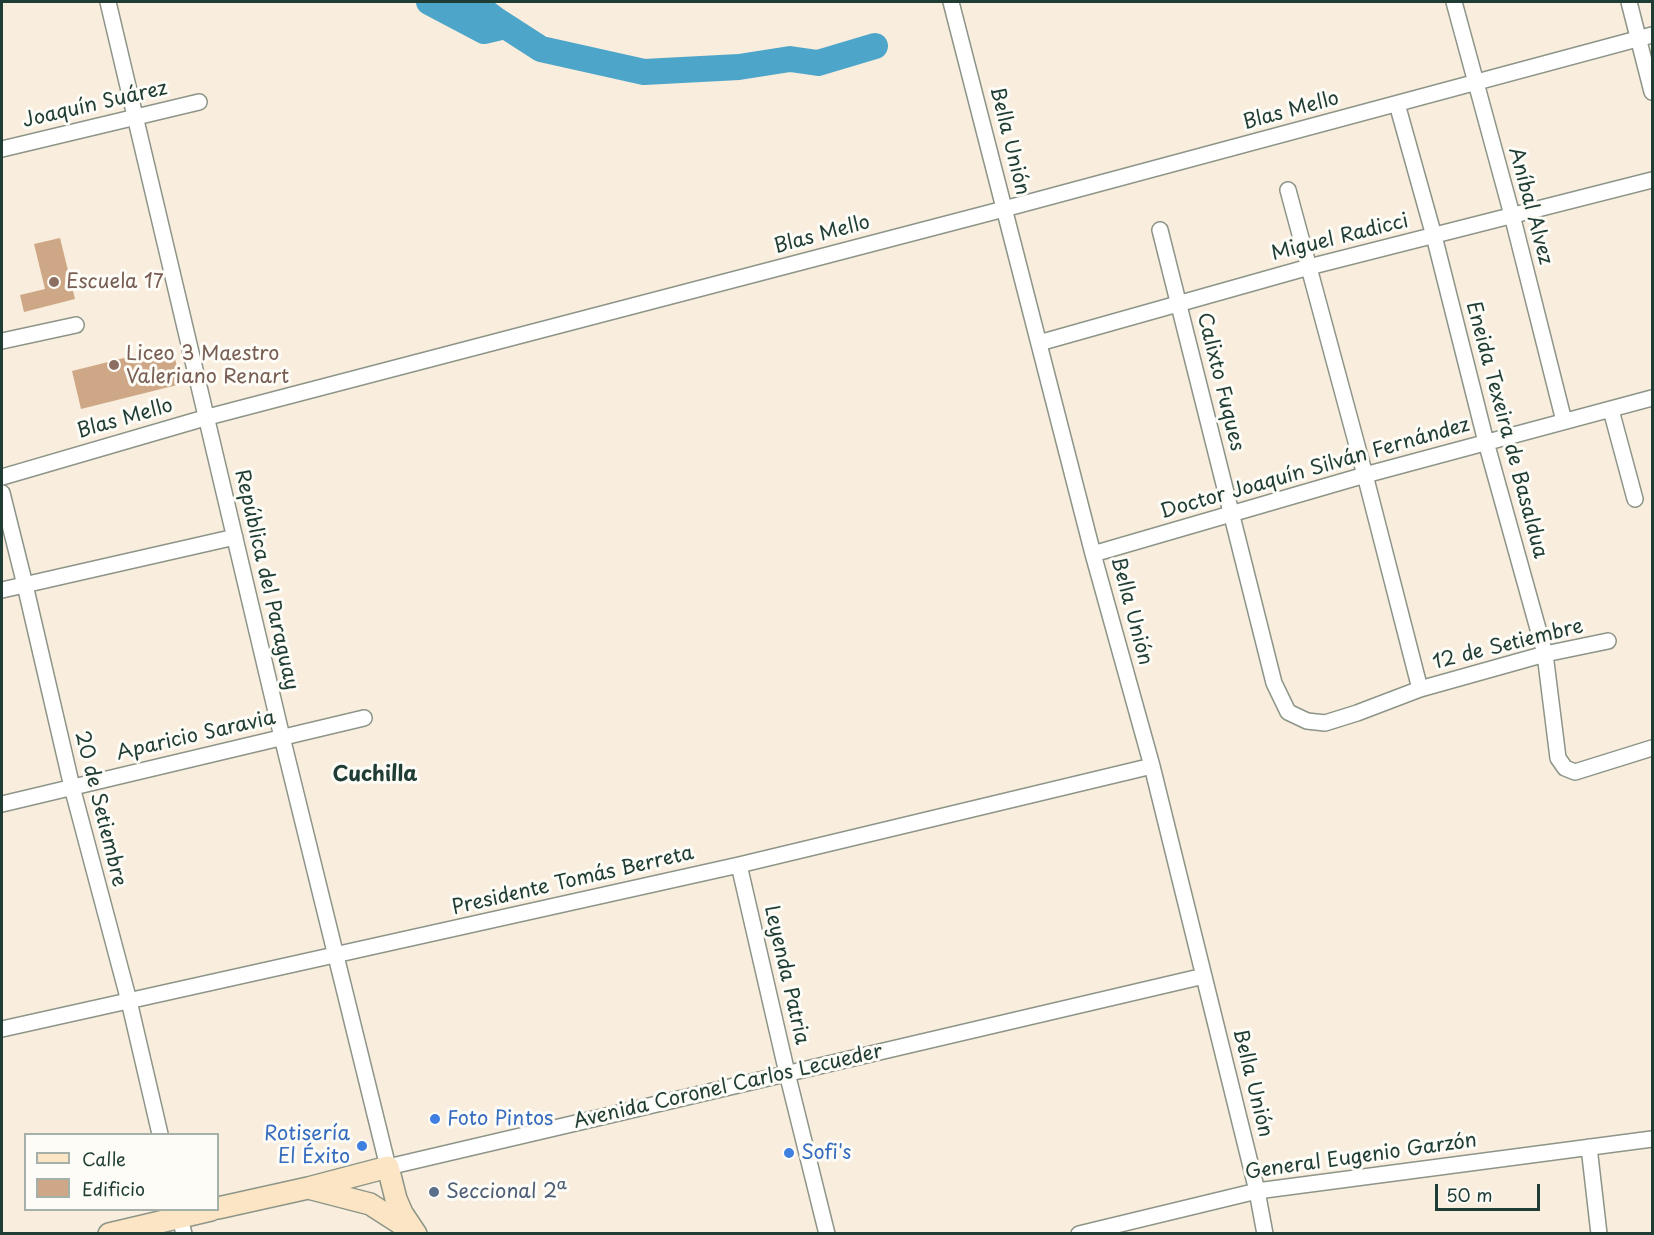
<!DOCTYPE html>
<html>
<head>
<meta charset="utf-8">
<style>
  body { margin:0 }
  #map { position:relative; width:1654px; height:1235px; overflow:hidden; background:#f9eddd; font-family:"Playpen Sans",sans-serif }
  canvas { display:block }
  .frame { position:absolute; inset:0; border:3px solid #1f3d34; pointer-events:none }
  .legend { position:absolute; left:24px; top:1133px; width:195px; height:78px; box-sizing:border-box; background:#fdfcf7; border:2px solid #a4b0a9; margin:0; padding:8px 10px; list-style:none; font-size:18px; color:#1f3d34 }
  .legend li { display:flex; align-items:center; gap:12px; height:30px }
  .legend b { width:30px; border:2px solid #a4b0a9 }
  .scale { position:absolute; left:1435px; top:1184px; width:105px; height:27px; box-sizing:border-box; border:3px solid #1f3d34; border-top:0; padding-left:8px; font-size:18px; line-height:21px; white-space:nowrap; color:#1f3d34; -webkit-text-stroke:4px #fdfcf7; paint-order:stroke }
</style>
</head>
<body>
<div id="map">
<canvas width="1654" height="1235"></canvas>
<div class="frame"></div>
<ul class="legend">
<li><b style="height:8px;background:#fce5c4"></b>Calle</li>
<li><b style="height:16px;background:#cda786"></b>Edificio</li>
</ul>
<div class="scale">50 m</div>
</div>
<script>
const ctx = document.querySelector('canvas').getContext('2d');
ctx.lineJoin = 'round';
const toPath = rows => new Path2D(rows.map(r => 'M' + r).join(''));
function strokePath(path, color, width, dash) { ctx.strokeStyle = color; ctx.lineWidth = width; ctx.lineCap = dash ? 'butt' : 'round'; ctx.setLineDash(dash || []); ctx.stroke(path); }
function paint(path, color) { ctx.fillStyle = color; ctx.fill(path, 'evenodd'); }
function label(font, color, halo, rows, align = 'center') {
  ctx.font = font + ' "Playpen Sans",sans-serif'; ctx.lineWidth = 6; ctx.setLineDash([]); ctx.textBaseline = 'middle'; ctx.strokeStyle = halo; ctx.fillStyle = color; for (const [text, x, y, turn = 0] of rows) {
    ctx.save(); ctx.translate(x, y); ctx.rotate((+turn || 0) * Math.PI / 180); ctx.textAlign = isNaN(turn) ? turn : align; if (halo) ctx.strokeText(text, 0, 0); ctx.fillText(text, 0, 0); ctx.restore();
  }
}
const river = toPath([
  [429,2,484,31,505,26],
  [472,2,496,20,541,49,644,72,739,67,790,59,818,63,875,46]
]);
const building = toPath([
  [60,238,75,299,24,312,20,295,45,289,34,244],
  [172,346,181,384,81,409,72,371]
]);
const minor = toPath([
  [108,2,282,737,388,1167,1204,976],
  [951,2,1093,554,1152,766,1257,1191,1265,1234],
  [1454,2,1512,215,1564,421],
  [1629,2,1652,92],
  [1397,104,1434,236,1486,442,1545,654,1558,758,1565,768,1575,772,1652,748],
  [2,149,199,102],
  [1288,190,1365,475,1420,689],
  [1160,230,1274,683,1288,712,1307,721,1325,723,1357,713,1420,689,1545,654,1608,641],
  [2,341,76,325],
  [1039,343,1309,267,1652,180],
  [1611,410,1635,499],
  [2,477,208,417,1004,209,1652,35],
  [2,493,25,585,72,787,129,1001,160,1134],
  [1093,554,1365,475,1652,398],
  [2,590,235,537],
  [2,804,364,718],
  [739,865,787,1073,827,1234],
  [2,1029,739,865,1152,766],
  [1589,1147,1599,1234],
  [178,1210,184,1234],
  [1079,1234,1257,1191,1652,1139]
]);
const secondary = toPath([
  [312,1189,370,1204,409,1229],
  [218,1208,308,1188,388,1167,396,1199,402,1213,416,1234],
  [109,1234,211,1210]
]);
const markers = [
  [54,282,6,"#8d6e63"],
  [114,365,6,"#8d6e63"],
  [435,1119,6,"#3f7fe0"],
  [362,1146,6,"#3f7fe0"],
  [789,1153,6,"#3f7fe0"],
  [434,1192,6,"#5c6f8a"]
];
const streetNames = [
  ["Joaquín Suárez",95,105,-13],
  ["Blas Mello",1291,111,-15],
  ["Bella Unión",1009,141,76],
  ["Aníbal Alvez",1530,206,75],
  ["Blas Mello",822,235,-15],
  ["Miguel Radicci",1340,238,-14],
  ["Calixto Fuques",1220,382,76],
  ["Blas Mello",125,419,-16],
  ["Eneida Texeira de Basaldua",1506,430,75],
  ["Doctor Joaquín Silván Fernández",1315,469,-16],
  ["República del Paraguay",266,580,77],
  ["Bella Unión",1131,611,75],
  ["12 de Setiembre",1508,645,-14],
  ["Aparicio Saravia",196,736,-13],
  ["20 de Setiembre",100,809,76],
  ["Presidente Tomás Berreta",573,881,-13],
  ["Leyenda Patria",786,975,77],
  ["Bella Unión",1252,1083,76],
  ["Avenida Coronel Carlos Lecueder",728,1087,-13],
  ["General Eugenio Garzón",1361,1157,-8]
];
const educationNames = [
  ["Escuela 17",66,282],
  ["Liceo 3 Maestro",126,354],
  ["Valeriano Renart",126,377]
];
const shopNames = [
  ["Foto Pintos",447,1119],
  ["Rotisería",350,1134,"right"],
  ["El Éxito",350,1157,"right"],
  ["Sofi's",801,1153]
];
const serviceNames = [
  ["Seccional 2ª",446,1192]
];
const neighbourhoodNames = [
  ["Cuchilla",375,775]
];
strokePath(river, '#4ea5ca', 26);
paint(building, '#cda786');
strokePath(minor, '#8c9588', 18);
strokePath(secondary, '#8c9588', 24);
strokePath(minor, '#fff', 15);
strokePath(secondary, '#fce5c4', 21);
for (const [x, y, r, color] of markers) { const dot = new Path2D(); dot.arc(x, y, r, 0, 2 * Math.PI); ctx.fillStyle = color; ctx.fill(dot); strokePath(dot, '#fdfcf7', 2); }
label('20px', '#1f3d34', '#fdfcf7', streetNames);
label('20px', '#785e54', '#fdfcf7', educationNames, 'left');
label('20px', '#366cbe', '#fdfcf7', shopNames, 'left');
label('20px', '#4e5e75', '#fdfcf7', serviceNames, 'left');
label('bold 21px', '#1f3d34', '#fdfcf7', neighbourhoodNames);
</script>
</body>
</html>
